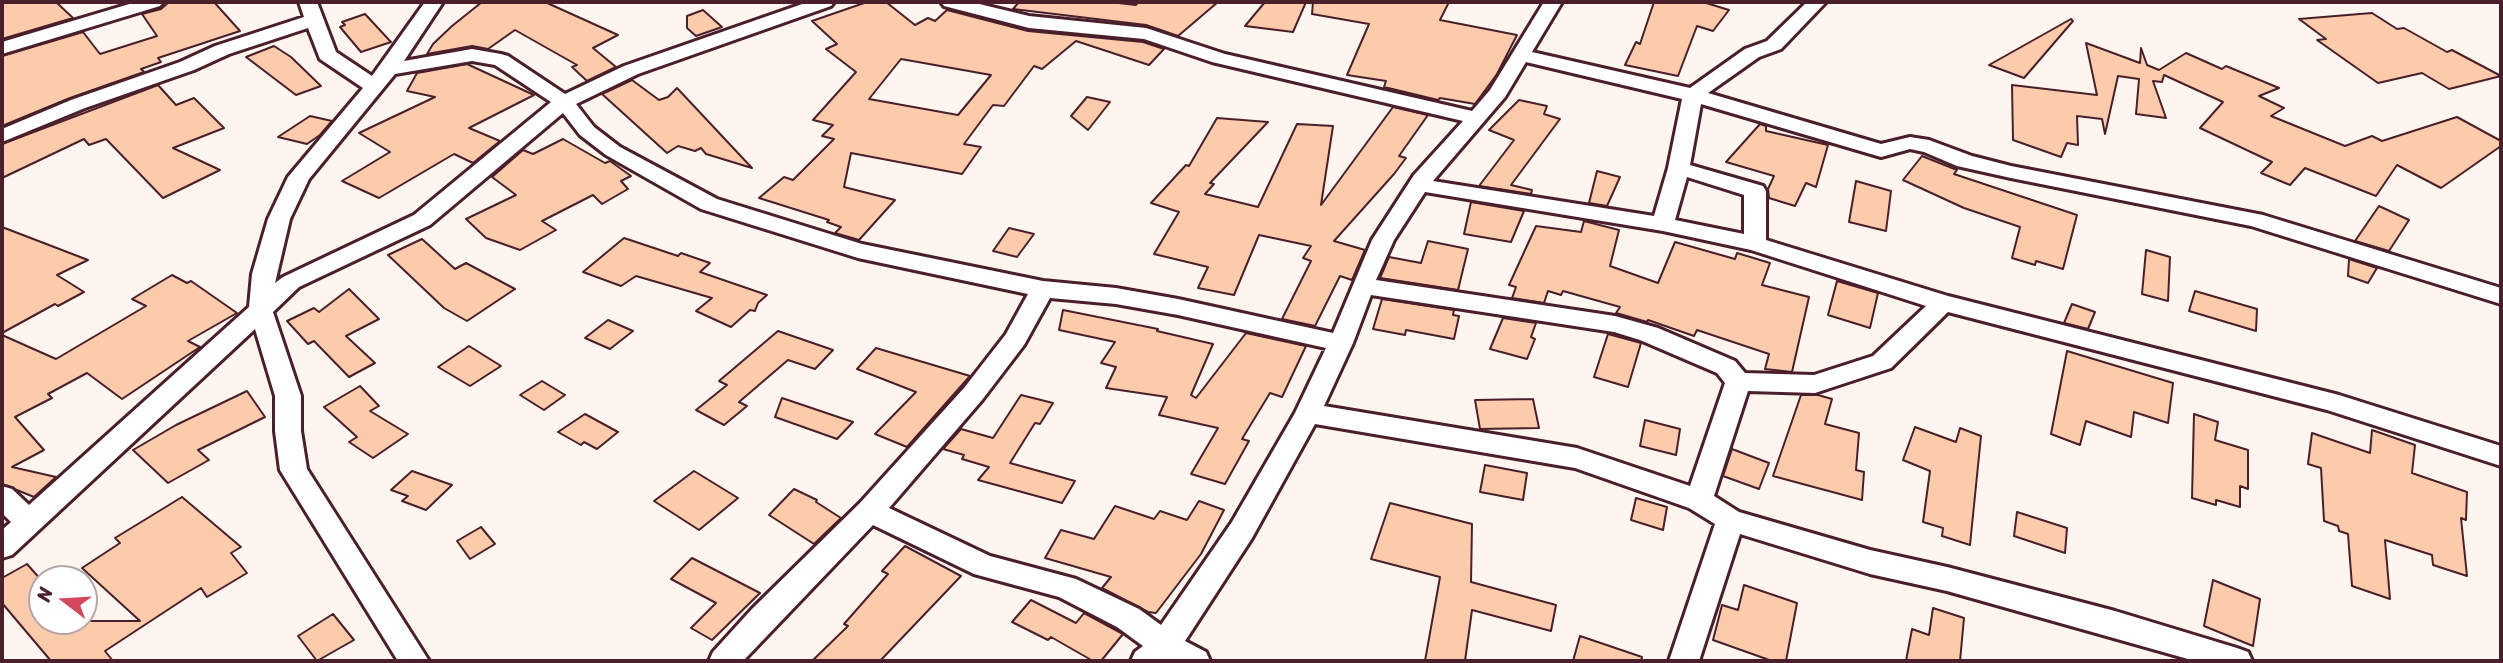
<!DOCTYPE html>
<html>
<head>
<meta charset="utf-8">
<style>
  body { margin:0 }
  #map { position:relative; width:2503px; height:663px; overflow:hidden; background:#fef5ee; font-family:Sriracha,sans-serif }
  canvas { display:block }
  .frame { position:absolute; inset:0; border:4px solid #4a1f2b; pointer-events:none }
  .north { position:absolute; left:28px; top:565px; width:70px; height:70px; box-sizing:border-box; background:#fff; border:2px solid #b7a5aa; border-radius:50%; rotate:287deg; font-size:19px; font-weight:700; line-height:28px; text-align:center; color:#4a1f2b }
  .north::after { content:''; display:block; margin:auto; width:24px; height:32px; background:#d1495b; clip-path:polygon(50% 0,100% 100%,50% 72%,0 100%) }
</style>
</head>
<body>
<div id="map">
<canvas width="2503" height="663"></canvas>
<div class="frame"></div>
<div class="north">N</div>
</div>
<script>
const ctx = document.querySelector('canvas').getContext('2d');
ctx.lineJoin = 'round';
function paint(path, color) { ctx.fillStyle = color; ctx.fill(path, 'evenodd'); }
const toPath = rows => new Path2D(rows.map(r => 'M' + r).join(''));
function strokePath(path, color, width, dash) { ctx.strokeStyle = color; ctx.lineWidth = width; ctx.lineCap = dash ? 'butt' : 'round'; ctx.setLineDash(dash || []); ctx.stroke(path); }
const building = toPath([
  [2,2,56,2,73,18,2,39,2,2],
  [169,2,214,2,240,31,158,58,161,62,141,69,144,72,70,98,2,126,2,56,83,32,100,54,157,36,142,14,161,9,169,2],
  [482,2,545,2,618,35,593,48,616,67,587,81,572,67,577,65,515,30,488,49,472,46,427,54,433,44,452,26,482,2],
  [867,2,886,2,915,25,928,18,935,21,947,10,1028,31,1143,42,1164,49,1149,65,1076,41,1042,69,1034,66,1004,106,993,105,964,144,981,147,962,174,851,153,844,187,895,200,859,240,835,233,841,227,827,222,829,220,759,198,784,177,793,180,834,139,822,136,833,125,813,120,856,72,826,49,837,44,812,21,867,2],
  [901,59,991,75,958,115,869,99,901,59],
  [1019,2,1110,2,1136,5,1138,2,1218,2,1178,36,1146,25,1013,9,1019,2],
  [1265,2,1306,2,1293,32,1245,26,1265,2],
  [1313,2,1449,2,1440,20,1517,35,1497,74,1475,104,1440,98,1438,100,1384,87,1386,81,1347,75,1369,24,1312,14,1313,2],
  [1654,2,1703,2,1729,10,1713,31,1697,26,1678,76,1625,65,1636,42,1640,44,1654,2],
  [703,10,722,27,696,36,687,28,687,16,703,10],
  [2372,13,2397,29,2404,28,2447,52,2452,50,2501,76,2449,89,2422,73,2378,83,2317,40,2326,39,2299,19,2372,13],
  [365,14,391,42,361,52,340,27,345,25,342,22,365,14],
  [2071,19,2073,21,2024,78,1989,65,2071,19],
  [2086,43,2140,63,2141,48,2147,65,2159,70,2186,53,2222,69,2226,66,2279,88,2259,96,2284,108,2271,116,2345,146,2372,136,2382,141,2457,117,2501,141,2501,146,2441,188,2397,165,2376,196,2305,168,2290,185,2261,173,2272,162,2200,128,2223,102,2164,75,2162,82,2153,81,2166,118,2136,114,2139,79,2118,76,2105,134,2102,119,2077,116,2078,145,2067,143,2061,157,2013,140,2012,85,2097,95,2086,43],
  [274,46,291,57,321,86,296,95,246,57,274,46],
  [467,64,534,95,469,128,500,141,473,163,454,154,379,198,342,181,390,152,359,133,435,97,407,91,417,73,467,64],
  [632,80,659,100,668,97,677,88,752,168,706,154,701,148,695,151,678,146,667,153,602,94,632,80],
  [158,85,176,105,194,98,224,128,173,148,220,170,163,198,106,139,89,145,84,139,2,178,2,144,158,85],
  [1087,97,1110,102,1088,130,1071,116,1087,97],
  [1519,100,1547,106,1544,114,1560,119,1511,185,1532,190,1531,194,1479,186,1514,140,1489,130,1519,100],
  [1393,107,1428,115,1399,156,1406,158,1394,174,1334,241,1365,250,1352,280,1340,276,1315,326,1282,319,1311,261,1303,258,1311,246,1259,235,1234,295,1198,288,1208,267,1154,254,1179,212,1151,203,1186,165,1189,166,1217,118,1268,122,1210,183,1214,184,1205,194,1258,207,1297,124,1333,126,1321,205,1393,107],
  [310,116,332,121,320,135,307,144,278,137,310,116],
  [1760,124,1766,126,1766,131,1828,145,1816,187,1806,183,1795,206,1769,198,1768,189,1774,176,1726,162,1760,124],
  [563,139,605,163,610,161,631,176,621,181,628,189,602,204,593,195,542,221,556,230,520,250,486,238,466,219,516,195,492,177,523,150,533,154,563,139],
  [1922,156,1957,170,1954,174,2077,215,2063,269,2036,261,2035,265,2012,258,2020,227,1964,208,1903,180,1922,156],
  [1597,171,1620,177,1607,206,1589,203,1597,171],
  [1856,181,1891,191,1886,231,1849,222,1856,181],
  [1471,202,1524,211,1511,242,1464,234,1471,202],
  [2379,206,2409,220,2389,251,2355,241,2379,206],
  [1584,221,1619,230,1610,266,1658,283,1675,242,1735,259,1737,253,1770,263,1762,285,1809,297,1792,372,1765,369,1769,354,1697,330,1694,336,1648,320,1647,322,1616,313,1620,307,1563,291,1561,295,1548,291,1544,303,1512,298,1516,287,1509,285,1536,226,1581,232,1584,221],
  [2,227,88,260,57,275,84,292,58,306,55,304,2,333,2,227],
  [1009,228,1034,234,1017,257,993,251,1009,228],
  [624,238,678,256,681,253,710,263,700,272,767,295,758,303,755,311,750,310,731,327,696,311,712,298,636,276,621,286,583,272,624,238],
  [422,239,455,269,466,263,515,289,467,321,444,308,388,255,422,239],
  [1428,241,1468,249,1458,290,1380,278,1389,257,1421,263,1428,241],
  [2146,250,2170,257,2168,301,2142,294,2146,250],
  [2349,259,2377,268,2368,283,2348,276,2349,259],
  [172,275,187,283,191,281,237,313,188,341,200,347,122,399,87,373,48,394,52,398,15,417,44,450,12,467,56,477,34,497,2,484,2,335,56,359,146,306,132,299,172,275],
  [1837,281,1878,293,1870,328,1828,315,1837,281],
  [349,289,379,319,346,336,375,363,349,377,314,341,308,344,287,321,314,308,319,312,349,289],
  [2195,291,2257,309,2256,331,2189,311,2195,291],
  [1382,299,1454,310,1453,315,1459,316,1454,339,1406,330,1405,335,1373,329,1382,299],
  [2072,304,2095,312,2088,329,2064,323,2072,304],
  [1063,310,1158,329,1157,331,1213,344,1191,395,1196,398,1246,333,1306,346,1282,397,1270,393,1242,439,1249,441,1225,484,1191,474,1218,428,1159,415,1167,397,1106,388,1116,367,1101,363,1115,342,1059,330,1063,310],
  [1503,318,1536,323,1531,337,1535,339,1527,359,1490,349,1503,318],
  [608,320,633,331,610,349,585,338,608,320],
  [778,331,833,350,815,369,788,360,739,402,747,406,724,425,696,410,727,385,719,381,778,331],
  [1608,334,1641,343,1628,387,1594,377,1608,334],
  [469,346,501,366,470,386,438,367,469,346],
  [876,348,970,376,907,447,875,434,916,392,857,369,876,348],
  [2067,351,2173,383,2168,423,2134,412,2131,437,2086,421,2080,445,2051,434,2067,351],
  [542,381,565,395,544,410,520,395,542,381],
  [360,386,379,406,370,411,408,434,373,458,349,442,357,437,324,407,360,386],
  [247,391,265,417,198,450,209,460,168,483,133,450,176,425,247,391],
  [1021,395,1053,403,1040,424,1035,423,1010,463,1075,481,1062,503,978,480,989,467,962,459,964,455,943,449,961,429,993,438,1021,395],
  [1801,395,1818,395,1832,399,1825,424,1859,433,1856,470,1864,472,1862,500,1773,476,1801,395],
  [782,398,853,422,837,439,775,417,782,398],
  [1533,399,1539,428,1480,429,1475,400,1533,399],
  [585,414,618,432,597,449,584,442,581,445,558,432,585,414],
  [2194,414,2218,422,2215,440,2248,450,2248,489,2240,486,2240,507,2216,500,2216,505,2192,498,2194,414],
  [1645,420,1680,429,1676,455,1640,446,1645,420],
  [1915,427,1956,442,1960,428,1981,436,1970,545,1942,536,1943,528,1923,522,1930,471,1903,460,1915,427],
  [2372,430,2415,445,2412,473,2467,492,2466,520,2461,518,2467,576,2433,565,2432,555,2385,540,2390,599,2352,586,2348,534,2339,531,2338,526,2324,521,2321,468,2308,464,2312,433,2370,453,2372,430],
  [1732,449,1769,463,1759,489,1723,476,1732,449],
  [1485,465,1527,473,1523,500,1480,492,1485,465],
  [412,471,452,485,426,510,402,501,408,496,391,490,412,471],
  [694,471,738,498,699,530,654,501,694,471],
  [794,489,817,500,816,502,841,518,814,544,769,515,794,489],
  [182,497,241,547,231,553,247,573,207,597,201,588,105,651,113,661,51,661,2,603,2,578,27,564,42,581,42,621,140,621,82,568,120,543,115,538,182,497],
  [1636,498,1667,507,1663,530,1631,520,1636,498],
  [1199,501,1224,510,1201,554,1156,613,1148,612,1102,588,1111,577,1045,558,1061,530,1094,539,1115,506,1154,519,1160,511,1187,520,1199,501],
  [1390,503,1472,524,1471,582,1556,605,1551,631,1472,610,1465,661,1425,661,1440,577,1371,559,1390,503],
  [2017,512,2067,528,2065,553,2014,536,2017,512],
  [481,527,495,544,470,559,457,541,481,527],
  [905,546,961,576,880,661,812,661,848,626,844,624,888,574,882,571,905,546],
  [692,558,760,593,712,640,691,628,716,603,671,579,692,558],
  [2213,580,2260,599,2253,646,2204,626,2213,580],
  [1744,585,1797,603,1786,661,1772,661,1713,640,1722,605,1738,610,1744,585],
  [1031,600,1076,623,1084,613,1123,634,1101,661,1093,661,1051,637,1048,640,1012,622,1031,600],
  [1933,608,1964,618,1960,661,1906,661,1912,629,1929,635,1933,608],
  [333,614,354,640,317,661,298,636,333,614],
  [1580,636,1642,657,1641,661,1573,661,1580,636]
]);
const minor = toPath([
  [136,2,163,2,160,6,2,54,2,42,136,2],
  [299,2,317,2,336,52,372,76,425,2,443,2,404,61,472,49,501,54,508,56,565,94,624,66,808,2,834,2,831,6,638,74,576,104,594,127,620,147,717,199,862,244,1043,281,1116,288,1178,299,1333,333,1372,240,1414,175,1463,121,1212,62,1144,39,1029,28,944,6,941,2,971,2,1029,16,1146,28,1225,54,1472,111,1490,90,1544,2,1562,2,1532,52,1690,88,1745,49,1767,41,1807,2,1826,2,1781,49,1759,57,1708,93,1881,144,1910,137,1929,140,1972,156,2011,166,2263,215,2501,288,2501,304,2251,226,2011,178,1957,166,1924,152,1910,149,1881,157,1701,104,1690,165,1763,186,1766,191,1766,240,1948,296,2339,395,2501,446,2501,466,2327,410,1948,312,1891,368,1815,393,1748,391,1714,496,1739,512,1870,550,1947,567,2115,611,2237,648,2248,652,2252,661,2195,661,1947,591,1870,574,1740,534,1699,661,1669,661,1715,524,1689,508,1575,468,1315,424,1252,538,1185,641,1206,652,1210,661,1131,661,1135,652,1143,646,1117,627,1059,597,974,574,873,525,743,661,709,661,713,652,752,609,860,503,964,388,1006,334,1028,294,858,258,701,209,606,155,580,135,563,113,430,225,299,287,273,312,301,396,301,431,307,469,429,661,398,661,280,470,275,431,275,396,255,329,12,555,2,558,2,530,11,522,2,513,2,486,12,489,29,505,249,307,252,274,268,219,288,177,363,88,320,59,308,28,229,54,194,70,85,108,2,142,2,129,71,100,180,62,215,46,304,17,299,2],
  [472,61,495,65,551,102,414,215,283,277,275,283,290,219,309,179,395,74,472,61],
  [1526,62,1682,99,1668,168,1654,216,1433,181,1505,97,1526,62],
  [1687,177,1744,195,1744,234,1675,220,1687,177],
  [1425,192,1663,231,1751,250,1926,306,1873,356,1814,375,1745,373,1735,361,1658,328,1615,316,1376,280,1394,240,1425,192],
  [1371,295,1614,332,1640,340,1717,373,1725,383,1690,486,1577,448,1324,406,1353,343,1371,295],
  [1050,298,1116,304,1178,315,1326,348,1295,413,1232,522,1161,625,1139,609,1076,579,990,556,889,508,982,400,1024,345,1050,298]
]);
paint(building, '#fccbab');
strokePath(building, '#4a1f2b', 2);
strokePath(minor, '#4a1f2b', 6);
paint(minor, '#fff');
</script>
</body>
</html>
